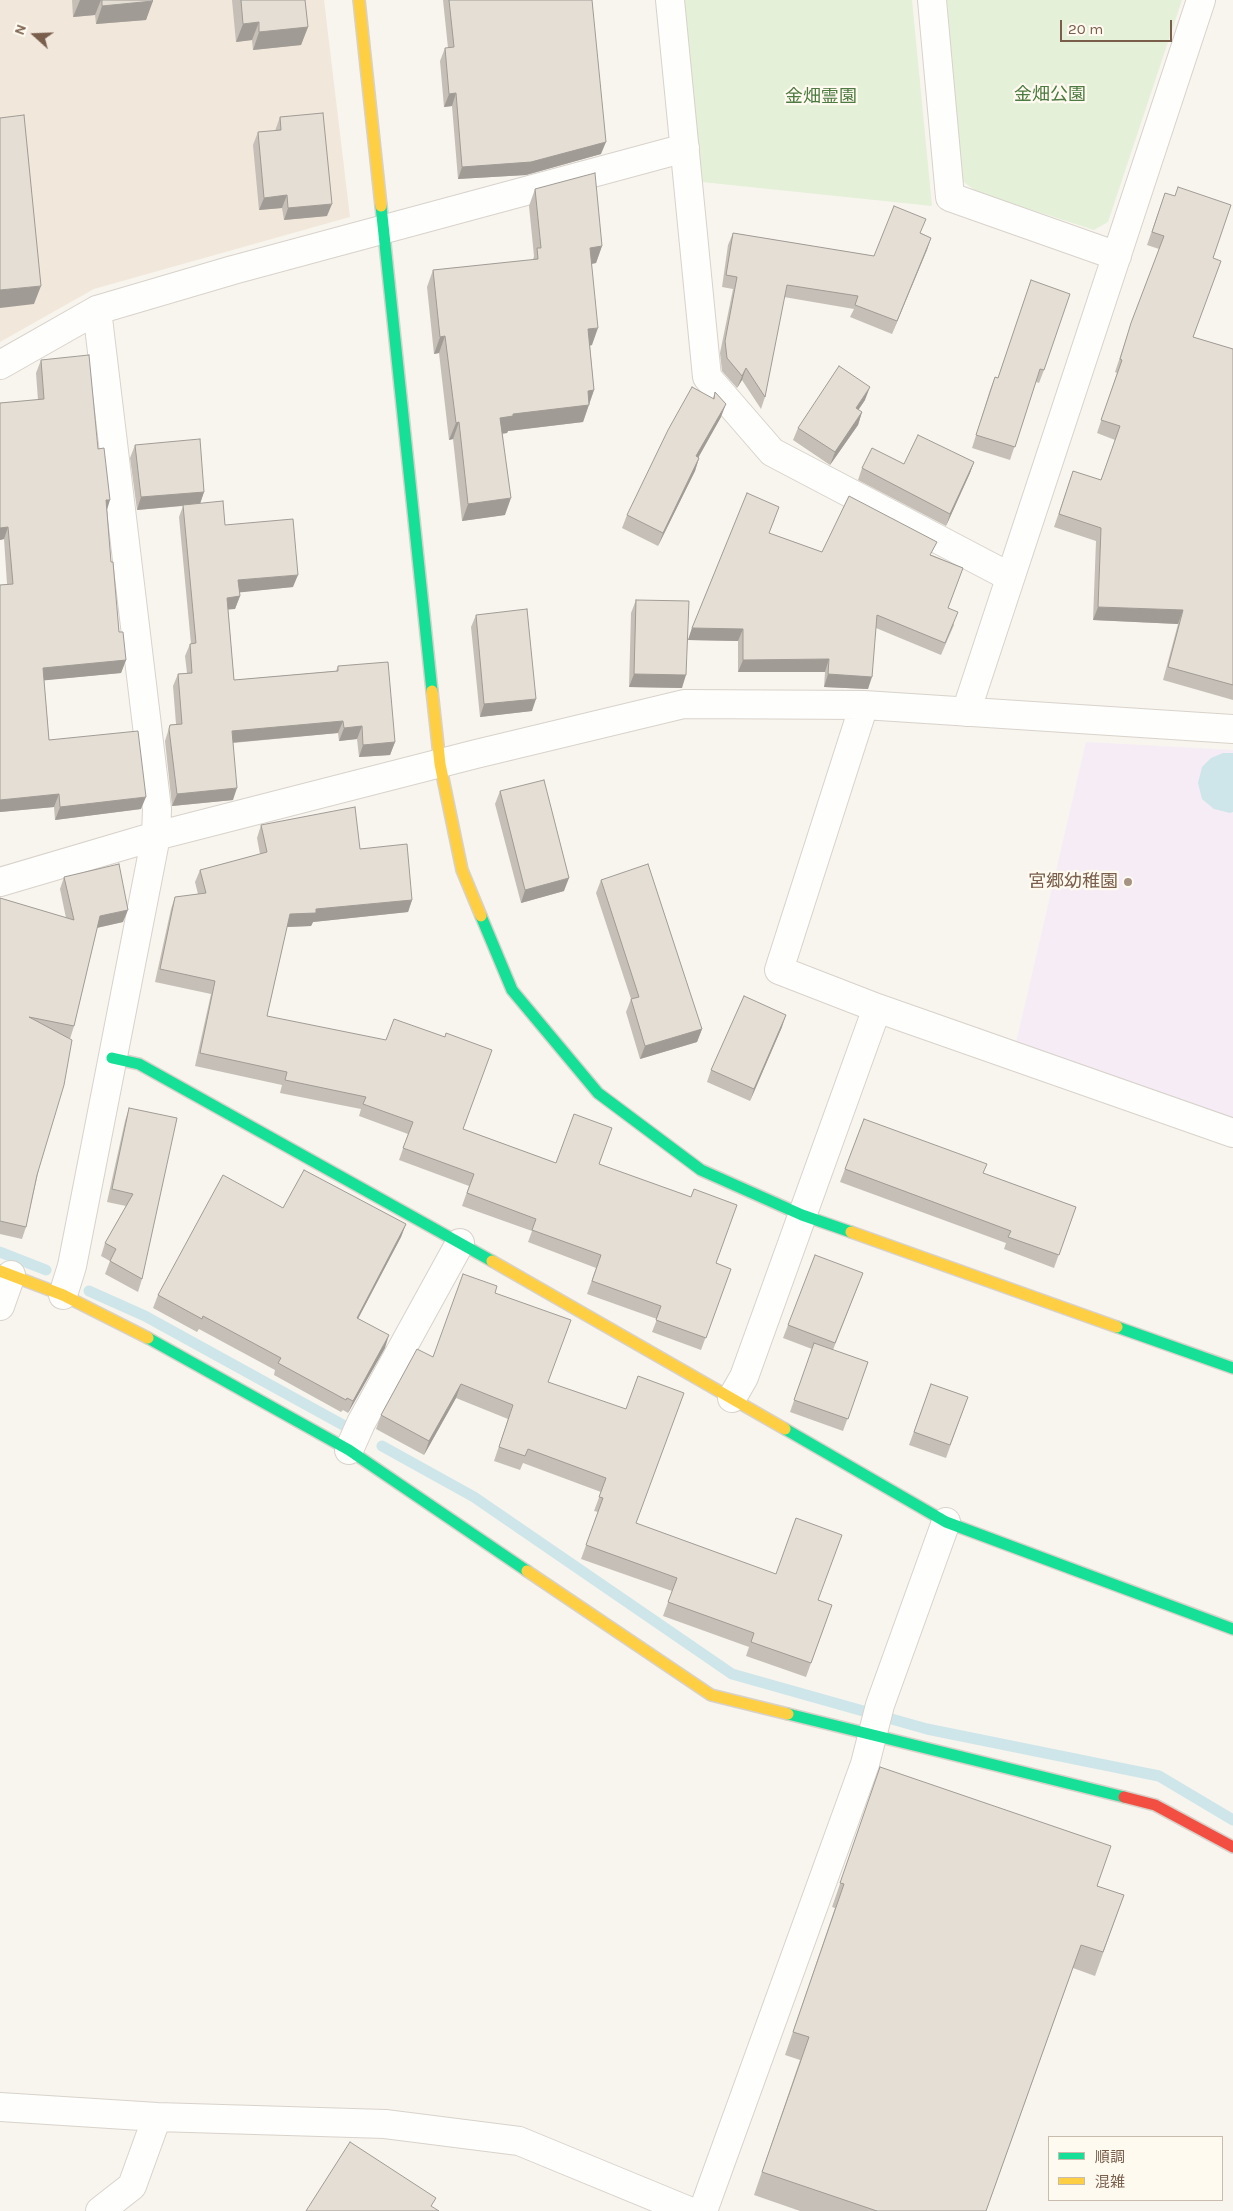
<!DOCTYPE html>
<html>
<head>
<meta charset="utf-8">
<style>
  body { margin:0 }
  #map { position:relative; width:1233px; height:2211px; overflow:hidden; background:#f8f5ee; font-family:Karla,"Noto Sans JP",sans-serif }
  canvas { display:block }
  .legend { position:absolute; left:1048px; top:2136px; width:175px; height:65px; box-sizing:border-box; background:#fffaf0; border:1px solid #c9bcae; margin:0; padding:6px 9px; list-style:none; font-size:15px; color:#795e4b }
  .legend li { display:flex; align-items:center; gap:10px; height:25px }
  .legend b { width:25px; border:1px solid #c9bcae }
  .north { position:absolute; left:10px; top:10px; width:50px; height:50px; -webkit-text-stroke:4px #fffaf0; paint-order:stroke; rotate:290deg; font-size:14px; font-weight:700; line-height:20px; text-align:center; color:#795e4b }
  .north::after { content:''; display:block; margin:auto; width:18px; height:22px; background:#795e4b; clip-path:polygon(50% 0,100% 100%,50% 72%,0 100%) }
  .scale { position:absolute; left:1060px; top:20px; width:112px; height:22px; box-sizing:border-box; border:2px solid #795e4b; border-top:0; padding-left:6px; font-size:15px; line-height:18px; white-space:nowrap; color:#795e4b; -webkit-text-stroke:4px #fffaf0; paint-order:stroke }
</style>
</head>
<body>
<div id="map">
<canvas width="1233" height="2211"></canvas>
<ul class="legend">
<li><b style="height:6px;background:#16e098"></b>順調</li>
<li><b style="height:6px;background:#ffcf43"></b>混雑</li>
</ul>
<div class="north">N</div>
<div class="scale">20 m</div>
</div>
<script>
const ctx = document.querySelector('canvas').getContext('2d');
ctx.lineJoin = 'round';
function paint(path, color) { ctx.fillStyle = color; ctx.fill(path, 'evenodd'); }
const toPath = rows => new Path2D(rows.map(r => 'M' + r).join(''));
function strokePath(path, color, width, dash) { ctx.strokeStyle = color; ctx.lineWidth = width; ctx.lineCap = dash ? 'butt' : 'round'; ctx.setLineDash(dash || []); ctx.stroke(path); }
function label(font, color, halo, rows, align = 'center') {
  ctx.font = font + ' Karla,"Noto Sans JP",sans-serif'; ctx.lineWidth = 4.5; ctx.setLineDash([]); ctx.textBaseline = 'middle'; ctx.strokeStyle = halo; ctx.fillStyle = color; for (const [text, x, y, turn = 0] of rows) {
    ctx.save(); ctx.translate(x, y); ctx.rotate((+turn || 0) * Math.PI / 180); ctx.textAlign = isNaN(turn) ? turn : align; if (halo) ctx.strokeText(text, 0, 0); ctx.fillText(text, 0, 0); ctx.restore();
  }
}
const residential = toPath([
  [0,0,324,0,350,217,94,289,0,342]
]);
const education = toPath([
  [1086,742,1233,750,1233,1120,1016,1043]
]);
const green = toPath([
  [683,0,912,0,932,206,702,182],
  [947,0,1182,0,1108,222,1094,230,977,192,961,180]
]);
const water = toPath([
  [1223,753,1233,753,1233,812,1230,813,1214,809,1202,799,1198,783,1202,767,1211,758]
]);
const stream = toPath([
  [0,1252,46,1270],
  [89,1291,145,1316,343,1425],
  [382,1446,474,1497,732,1674,927,1729,1159,1776,1233,1820]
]);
const street = toPath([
  [670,0,707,377,772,452,1010,577],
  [932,0,950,197,1117,256],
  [0,365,97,310,233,270,685,148],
  [864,705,779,970,877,1008,1233,1133],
  [966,712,1201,0],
  [0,882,156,836,476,754,684,704,864,705,1233,729],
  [63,1295,72,1266,156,836,157,809,97,310],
  [0,1306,11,1275],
  [732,1398,744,1377,877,1008],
  [349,1450,361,1423,460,1243],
  [0,2107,157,2117,385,2124,519,2141,689,2211],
  [100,2211,132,2186,157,2117],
  [703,2211,865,1764,880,1705,946,1522]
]);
const fast = toPath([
  [381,206,432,691],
  [481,916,512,990,598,1093,701,1170,802,1215,851,1232],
  [112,1058,139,1064,492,1261],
  [1117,1327,1233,1368],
  [148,1338,349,1450,527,1571],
  [785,1429,946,1522,1233,1629],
  [788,1714,1124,1797]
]);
const slow = toPath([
  [359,0,381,206],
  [432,691,440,764,462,870,481,916],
  [851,1232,1117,1327],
  [492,1261,785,1429],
  [0,1271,63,1295,148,1338],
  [527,1571,711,1695,788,1714]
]);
const jam = toPath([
  [1124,1797,1155,1805,1233,1847]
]);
const wall = toPath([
  [72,0,152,0,146,20,96,24,95,15,73,17],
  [232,0,305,0,308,27,301,45,253,50,252,40,236,42],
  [443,0,592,0,601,154,526,175,458,179,452,106,444,107,440,61,445,48,448,48],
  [280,117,327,216,284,220,282,208,259,210,253,145,258,132,275,131],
  [535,189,602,246,596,263,592,264,592,345,590,346,594,390,583,422,508,431,507,433,503,434,505,515,462,521,453,439,449,440,439,353,434,354,427,287,433,270,533,260,534,256,529,206],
  [1165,193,1213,258,1193,337,1233,349,1233,700,1163,680,1178,624,1093,620,1096,541,1054,527,1073,471,1101,480,1115,440,1097,433,1117,373,1115,372,1127,336,1159,249,1147,245],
  [733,233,874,256,921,233,931,238,892,334,850,317,854,309,784,297,765,397,761,409,742,380,737,388,722,371,720,353,733,289,722,287,728,245],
  [1031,280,1044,370,1039,383,1036,382,1010,460,972,448,990,390,995,377,998,378],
  [41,360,98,449,107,509,111,562,119,632,126,660,121,673,44,680,49,740,141,809,55,820,54,807,0,812,0,585,7,584,4,539,0,540,0,403,38,400,36,373],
  [715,392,721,417,698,457,699,458,695,471,658,546,622,528,627,515,713,398],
  [865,400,858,410,862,412,858,425,830,465,793,440,798,428],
  [135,445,204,492,200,503,293,587,239,592,240,596,235,609,228,609,234,680,336,671,338,666,395,742,390,755,359,757,357,739,339,741,338,733,233,743,233,800,172,806,165,741,170,725,176,724,173,686,178,674,187,673,185,656,190,644,191,644,179,517,183,506,137,510,130,458],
  [974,462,970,473,946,526,858,480,862,468],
  [775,519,769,533,822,552,932,555,963,568,948,608,954,625,941,655,876,628,868,689,824,687,825,672,738,672,738,641,688,640,692,628],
  [636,600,682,688,629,687,631,613],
  [476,615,532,711,480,717,471,627],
  [500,791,564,891,521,903,495,804],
  [261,825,360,849,412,900,408,912,313,922,311,926,287,927,267,1016,463,1129,556,1163,599,1164,716,1263,731,1269,701,1350,652,1332,657,1319,587,1294,596,1268,528,1242,532,1231,462,1206,469,1186,399,1160,408,1134,359,1116,361,1109,280,1093,282,1085,195,1066,211,994,155,982,171,909,175,897,198,894,195,882,200,870,260,854,257,838],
  [64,877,123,922,97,928,74,1026,70,1039,68,1038,26,1227,22,1239,0,1234,0,898,66,918,60,889],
  [601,880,702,1029,697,1042,640,1059,626,1012,631,999,596,893],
  [782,1027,750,1101,707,1082,711,1070],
  [129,1108,142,1279,138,1292,105,1274,110,1261,101,1256,105,1243,126,1206,107,1202,125,1121],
  [864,1119,983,1173,1076,1207,1054,1268,1004,1249,1006,1243,840,1182],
  [283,1208,406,1224,401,1237,358,1319,385,1348,348,1413,343,1410,341,1412,274,1375,275,1370,199,1329,197,1332,153,1308,158,1295],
  [863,1273,833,1350,868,1362,843,1431,790,1412,812,1349,783,1338,788,1325],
  [495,1293,548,1382,636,1523,818,1600,832,1605,806,1677,746,1656,749,1647,663,1616,672,1591,581,1559,598,1512,594,1511,601,1492,523,1463,520,1470,494,1461,508,1419,456,1398,424,1455,376,1429,381,1415,433,1357],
  [931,1384,968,1397,946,1458,909,1445],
  [872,1791,1097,1886,1124,1895,1095,1976,1073,1968,986,2211,800,2211,754,2195,800,2060,785,2055,835,1908,832,1907]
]);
const shadedWall = toPath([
  [80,0,101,0,95,15,73,17],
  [153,1,146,20,96,24,102,6],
  [259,22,252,40,236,42,243,24],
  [308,27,301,45,253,50,259,32],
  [456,93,452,106,444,107,449,94],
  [606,142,601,154,526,175,458,179,462,167],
  [287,195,282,208,259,210,264,198],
  [332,204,327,216,284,220,288,208],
  [931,238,927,250,892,334,897,321],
  [602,246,596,263,584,265,590,248],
  [41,286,34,304,0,308,0,290],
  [598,328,592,345,582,346,588,329],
  [445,336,439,353,434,354,440,337],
  [746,368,742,380,737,388,742,376],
  [870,387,865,400,851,421,856,408],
  [594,390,583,422,508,431,507,433,494,434,500,418,588,391],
  [726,404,721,417,692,469,696,456],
  [862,412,858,425,830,465,835,452],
  [459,422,453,439,449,440,456,423],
  [699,458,695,471,658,546,663,533],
  [974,462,970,473,946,526,950,514],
  [204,492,200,504,137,510,141,497],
  [511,498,505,515,462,521,468,504],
  [106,500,110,500,106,513],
  [8,527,4,539,0,540,0,528],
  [298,575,293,587,234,593,238,580],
  [240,596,235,609,223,610,227,598],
  [1098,607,1183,610,1178,624,1093,620],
  [692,628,743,629,738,641,688,640],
  [829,659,825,672,738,672,743,660],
  [126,660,121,673,38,681,43,668],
  [634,674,686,675,682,688,629,687],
  [828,674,872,677,868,689,824,687],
  [536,699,532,711,480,717,484,704],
  [343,721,338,733,228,743,232,731],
  [362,726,357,739,339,741,344,728],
  [395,742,390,755,359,757,363,745],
  [237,788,233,800,172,806,177,794],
  [59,794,54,807,0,812,0,800],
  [146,797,141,809,55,820,60,807],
  [569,878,564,891,521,903,525,890],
  [412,900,408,912,313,922,311,926,286,927,290,914,316,909],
  [128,910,123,922,96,928,100,916],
  [786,1015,782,1027,750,1101,754,1089],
  [702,1029,697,1042,640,1059,645,1046],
  [406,1224,401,1237,352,1330,357,1318],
  [389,1335,385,1348,348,1413,353,1401],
  [461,1384,456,1398,424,1455,429,1441]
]);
const building = toPath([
  [102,0,152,0,153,1,102,6,102,0],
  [241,0,305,0,308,27,259,32,259,22,243,24,241,0],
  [449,0,592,0,606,142,531,162,462,167,456,93,449,94,445,48,454,47,449,0],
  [323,113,332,204,288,208,287,195,264,198,258,132,281,130,280,117,323,113],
  [24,115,41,286,0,290,0,118,24,115],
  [595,173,602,246,590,248,598,328,588,329,594,390,588,391,589,405,513,414,513,416,500,418,511,498,468,504,459,422,456,423,445,336,440,337,433,270,538,259,537,248,541,248,535,189,595,173],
  [1178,187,1231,205,1213,258,1221,261,1193,337,1233,349,1233,685,1168,667,1183,610,1098,607,1101,528,1059,514,1073,471,1101,480,1120,426,1101,420,1122,360,1120,359,1131,323,1164,236,1152,232,1165,193,1175,196,1178,187],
  [894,206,926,219,920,233,931,238,897,321,855,305,858,296,787,285,765,397,746,368,742,376,727,358,725,341,737,277,726,275,733,233,874,256,894,206],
  [1031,280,1070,294,1044,370,1040,369,1015,447,976,435,995,377,998,378,1031,280],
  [89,355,98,449,104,448,110,500,106,500,111,562,113,562,119,632,123,632,126,660,43,668,49,740,138,731,146,797,60,807,59,794,0,800,0,585,13,584,8,527,0,528,0,403,44,399,41,360,89,355],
  [839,366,870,387,856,408,862,412,835,452,798,428,839,366],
  [692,387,714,399,715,392,726,404,696,456,699,458,663,533,627,515,668,430,692,387],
  [918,435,974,462,950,514,862,468,872,448,904,464,918,435],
  [200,439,204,492,141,497,135,445,200,439],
  [747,493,779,507,769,533,822,552,849,496,937,542,930,555,963,568,948,608,958,612,945,643,877,615,872,677,828,674,829,659,743,660,743,629,692,628,747,493],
  [223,501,225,525,293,519,298,575,238,580,240,596,227,598,234,680,338,671,338,666,388,662,395,742,363,745,362,726,344,728,343,721,232,731,237,788,177,794,169,729,170,725,182,724,178,674,192,673,190,644,196,643,183,505,223,501],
  [636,600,689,601,686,675,634,674,636,600],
  [527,609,536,699,484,704,476,615,527,609],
  [544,780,569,878,525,890,500,791,544,780],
  [355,807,360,849,407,844,412,900,316,909,316,913,290,914,267,1016,386,1040,394,1019,445,1037,446,1033,492,1050,463,1129,556,1163,574,1114,612,1128,599,1164,691,1197,694,1189,737,1205,716,1263,731,1269,706,1338,656,1320,661,1306,592,1281,601,1255,532,1230,536,1219,467,1193,474,1174,403,1148,413,1122,363,1104,366,1097,285,1080,287,1072,200,1053,215,981,160,969,175,897,206,893,200,870,267,852,261,825,355,807],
  [119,864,128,910,100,916,74,1026,29,1017,72,1040,64,1085,37,1175,26,1227,0,1221,0,898,74,920,64,877,119,864],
  [648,864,702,1029,645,1046,631,999,639,997,601,880,648,864],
  [744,996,786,1015,754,1089,711,1070,744,996],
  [129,1108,177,1118,142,1279,110,1261,116,1249,105,1243,133,1194,112,1189,129,1108],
  [864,1119,987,1164,983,1173,1076,1207,1059,1255,1008,1237,1011,1231,845,1169,864,1119],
  [304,1170,406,1224,357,1318,389,1335,353,1401,347,1398,346,1400,278,1363,281,1358,203,1316,202,1319,158,1295,223,1175,283,1208,304,1170],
  [815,1255,863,1273,835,1343,788,1325,815,1255],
  [463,1274,497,1286,495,1293,571,1320,548,1382,626,1409,638,1376,684,1393,636,1523,776,1574,796,1518,842,1535,818,1600,832,1605,811,1663,751,1642,754,1633,668,1602,677,1578,586,1545,603,1498,599,1497,606,1478,528,1449,525,1456,499,1447,513,1405,461,1384,429,1441,381,1415,417,1349,433,1357,463,1274],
  [814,1343,868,1362,848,1419,794,1400,814,1343],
  [931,1384,968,1397,950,1445,914,1432,931,1384],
  [880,1767,1111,1846,1097,1886,1124,1895,1103,1952,1081,1945,986,2211,877,2211,762,2172,809,2037,793,2032,844,1884,840,1883,880,1767],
  [350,2142,436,2198,431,2206,439,2211,306,2211,350,2142]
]);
const markers = [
  [1128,882,5,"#a59384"]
];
const parkNames = [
  ["金畑公園",1050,95],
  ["金畑霊園",821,97]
];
const poiNames = [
  ["宮郷幼稚園",1118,882]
];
paint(residential, '#f1e8db');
paint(education, '#f5ecf5');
paint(green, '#e4f0d8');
paint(water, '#cee6ea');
strokePath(stream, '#cee6ea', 11);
strokePath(street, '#d8d2cb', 30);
strokePath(fast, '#d8d1c9', 14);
strokePath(slow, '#d8d1c9', 14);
strokePath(jam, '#d8d1c9', 14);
strokePath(street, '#fefefc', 28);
strokePath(fast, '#16e098', 11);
strokePath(slow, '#ffcf43', 11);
strokePath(jam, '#f24e42', 11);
paint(wall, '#c5bfb7');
paint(shadedWall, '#a09b95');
paint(building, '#e5ded5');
strokePath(building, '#a09b95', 1);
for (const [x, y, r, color] of markers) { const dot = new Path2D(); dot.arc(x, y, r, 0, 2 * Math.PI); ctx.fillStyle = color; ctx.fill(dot); strokePath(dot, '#fffaf0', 2); }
label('18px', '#4d7a40', '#fffaf0', parkNames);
label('18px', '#795e4b', '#fffaf0', poiNames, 'right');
</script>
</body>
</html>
